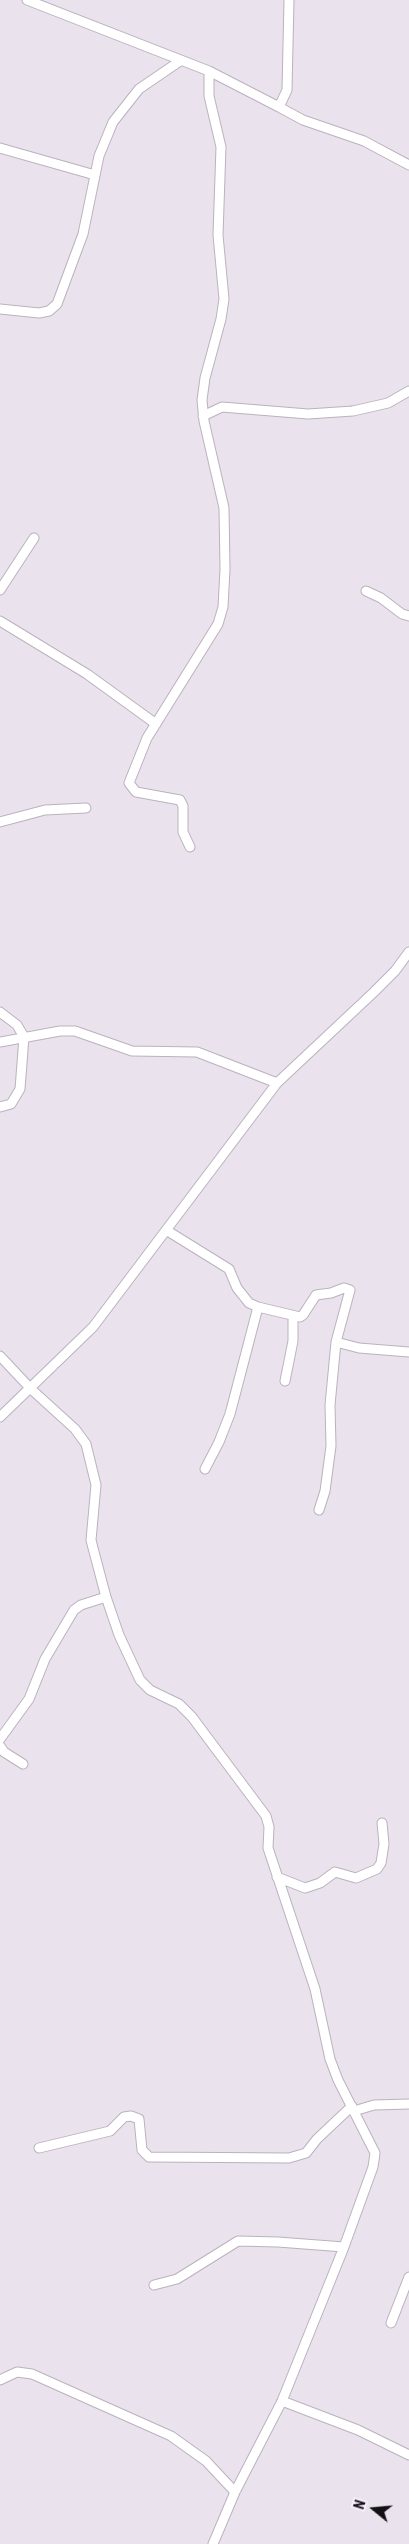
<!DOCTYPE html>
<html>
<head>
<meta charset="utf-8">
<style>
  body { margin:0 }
  #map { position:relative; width:409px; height:2544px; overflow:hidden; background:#eae2ed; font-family:"Roboto Condensed",sans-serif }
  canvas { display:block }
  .north { position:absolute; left:349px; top:2484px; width:50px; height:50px; -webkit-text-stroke:4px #f8effa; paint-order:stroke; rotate:287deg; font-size:14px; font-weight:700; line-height:20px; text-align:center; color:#131014 }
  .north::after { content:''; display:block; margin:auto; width:18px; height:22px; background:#131014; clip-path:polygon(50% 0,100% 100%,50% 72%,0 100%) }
</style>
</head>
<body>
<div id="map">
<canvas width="409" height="2544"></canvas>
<div class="north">N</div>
</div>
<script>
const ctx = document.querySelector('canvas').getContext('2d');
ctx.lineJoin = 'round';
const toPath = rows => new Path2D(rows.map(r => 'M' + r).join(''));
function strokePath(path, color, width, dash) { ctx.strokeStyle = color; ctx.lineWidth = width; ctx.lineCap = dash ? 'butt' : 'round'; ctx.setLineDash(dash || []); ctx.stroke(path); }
const minor = toPath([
  [27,0,209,71,279,107,287,90,289,0],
  [279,107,303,120,364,141,409,165],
  [0,148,95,175],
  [0,309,39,313,49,311,57,304,83,234,99,156,113,122,139,89,180,61],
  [203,416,222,407,308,414,353,411,388,403,409,391],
  [0,590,34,538],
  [366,591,381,598,402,614,409,616],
  [0,621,87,674,156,724],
  [0,822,45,810,86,808],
  [190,847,183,832,183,806,180,800,136,792,129,783,147,738,218,624,223,607,225,569,224,508,204,421,202,400,205,378,221,319,224,299,218,235,221,147,209,96,209,71],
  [0,1012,17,1025,24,1037,20,1089,11,1104,0,1107],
  [0,1042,60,1031,75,1031,132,1051,197,1052,277,1083],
  [166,1230,229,1269,237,1288,249,1303,258,1307,300,1317,303,1315,316,1295,331,1293,344,1288,350,1290,336,1342,330,1405,331,1446,325,1491,319,1510],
  [336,1342,359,1348,409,1352],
  [0,1356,31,1389,75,1429,86,1444,96,1485,91,1540,93,1548,106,1597,119,1635,140,1680,150,1690,179,1704,192,1717,266,1816,269,1827,268,1848,315,1989,330,2059,338,2080,375,2153,373,2167,344,2247,282,2401,235,2492,213,2544],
  [285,1381,293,1341,293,1316],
  [0,1417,93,1327,277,1083,374,992,395,971,409,952],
  [205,1469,219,1442,230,1414,258,1307],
  [0,1739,29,1699,45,1659,74,1610,81,1605,106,1597],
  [0,1746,4,1752,23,1764],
  [277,1877,305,1888,320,1883,335,1872,356,1878,377,1869,381,1863,384,1844,382,1823],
  [354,2111,374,2105,409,2104],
  [39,2148,110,2131,124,2117,131,2116,139,2119,142,2150,149,2157,289,2158,306,2153,317,2139,352,2106],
  [154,2285,177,2279,238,2241,278,2242,344,2247],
  [391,2323,409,2277],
  [0,2380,17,2372,32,2374,171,2436,206,2461,235,2492],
  [282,2401,358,2430,409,2455]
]);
strokePath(minor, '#bab2bd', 11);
strokePath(minor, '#fff', 9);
</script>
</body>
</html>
